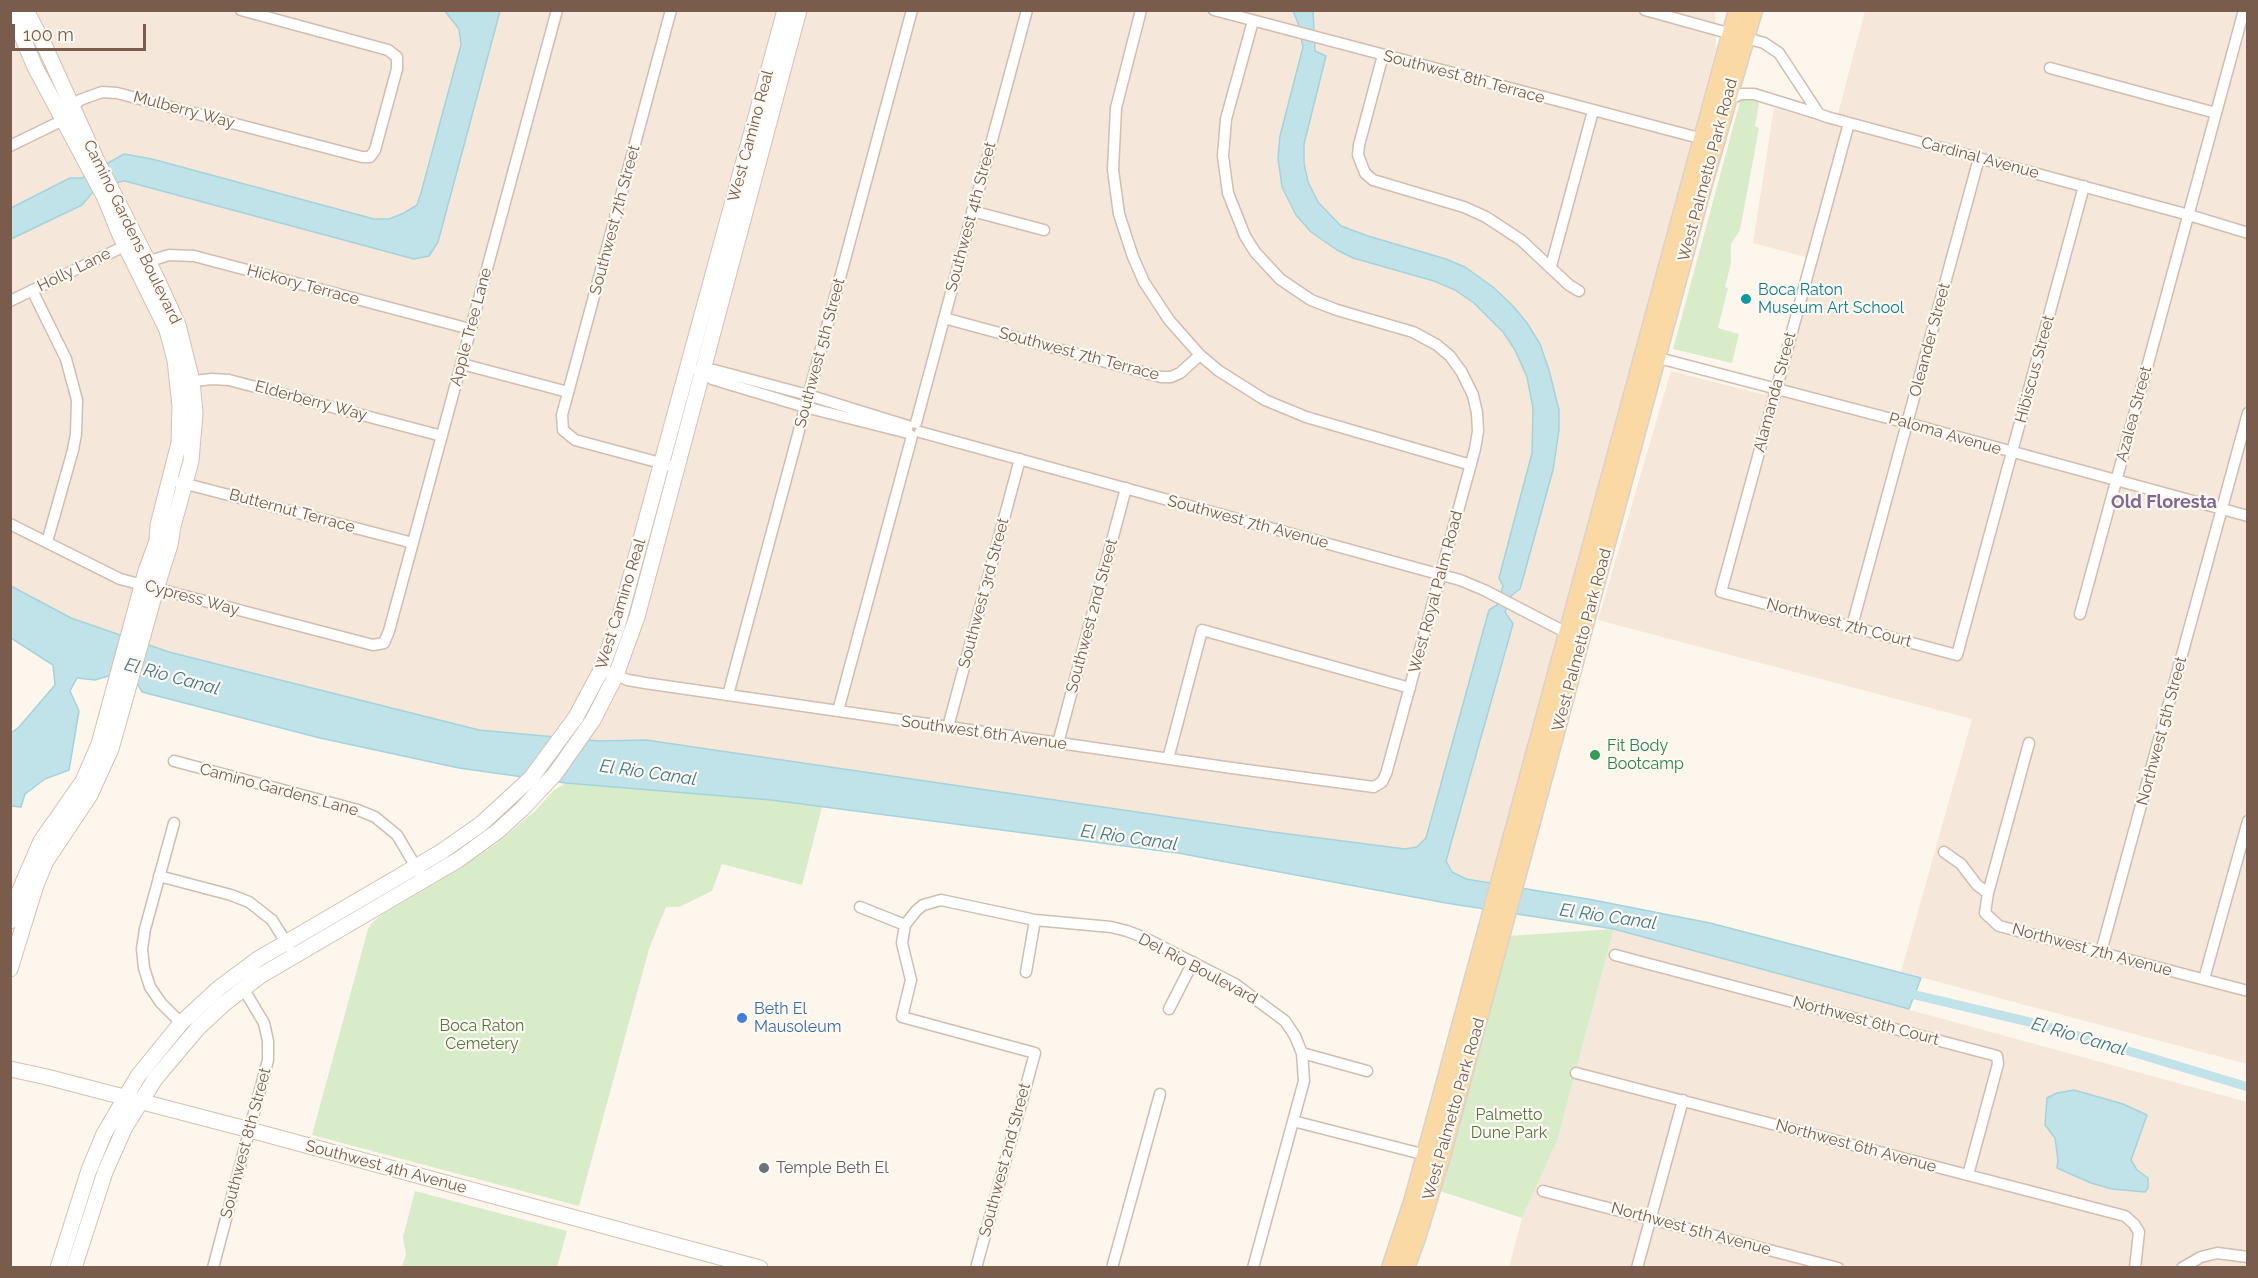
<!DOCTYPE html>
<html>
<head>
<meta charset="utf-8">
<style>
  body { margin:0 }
  #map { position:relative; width:2258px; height:1278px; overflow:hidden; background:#fdf6ec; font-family:Raleway,sans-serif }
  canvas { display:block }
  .frame { position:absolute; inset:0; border:12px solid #7a5c4d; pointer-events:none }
  .scale { position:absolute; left:12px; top:24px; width:134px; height:27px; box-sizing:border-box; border:3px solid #7a5c4d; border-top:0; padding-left:8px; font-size:18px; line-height:21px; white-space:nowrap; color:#7a5c4d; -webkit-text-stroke:4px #fffaf3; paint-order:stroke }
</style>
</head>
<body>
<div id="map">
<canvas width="2258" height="1278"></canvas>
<div class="frame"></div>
<div class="scale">100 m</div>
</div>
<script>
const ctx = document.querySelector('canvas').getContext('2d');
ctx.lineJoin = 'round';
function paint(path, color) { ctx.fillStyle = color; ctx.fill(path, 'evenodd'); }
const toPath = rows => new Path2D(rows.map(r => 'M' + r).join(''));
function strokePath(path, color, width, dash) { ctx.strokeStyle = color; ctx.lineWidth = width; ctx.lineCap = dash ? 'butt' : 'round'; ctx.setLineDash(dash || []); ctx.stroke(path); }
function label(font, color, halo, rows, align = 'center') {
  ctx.font = font + ' Raleway,sans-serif'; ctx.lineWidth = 4.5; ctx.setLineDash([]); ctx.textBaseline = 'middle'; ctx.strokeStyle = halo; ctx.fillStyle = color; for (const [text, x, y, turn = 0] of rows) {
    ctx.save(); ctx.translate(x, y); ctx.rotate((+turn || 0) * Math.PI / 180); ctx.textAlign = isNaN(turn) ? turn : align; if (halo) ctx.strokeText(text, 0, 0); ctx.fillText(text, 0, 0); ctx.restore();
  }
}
const residential = toPath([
  [10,11,1715,11,1716,49,1493,883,1466,879,1452,872,1446,861,1455,825,1432,819,1426,838,1417,847,1405,849,1273,832,646,740,599,741,479,730,169,652,71,618,11,586],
  [1865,11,2247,11,2247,1064,1901,972,1972,719,1598,620,1671,371,1765,395,1786,346,1809,258,1753,243,1774,108,1835,125],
  [1614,929,2247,1102,2247,1267,1509,1268,1522,1218,1557,1141]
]);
const green = toPath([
  [1741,98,1758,98,1759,104,1755,126,1759,128,1740,230,1731,244,1731,263,1725,287,1728,288,1718,328,1739,334,1732,363,1673,349],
  [566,783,771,800,822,807,802,885,722,864,712,891,679,907,666,907,649,949,579,1206,312,1135,368,929,372,923,381,915,459,869,496,844,536,810,554,790],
  [1614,929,1557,1141,1522,1218,1437,1190,1508,936],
  [415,1191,567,1231,557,1267,402,1267,406,1254,403,1237]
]);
const water = toPath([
  [445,11,500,11,438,242,429,256,414,259,125,181,119,182,92,193,82,205,11,239,11,208,70,178,82,178,124,154,152,159,374,219,389,219,404,213,417,205,421,193,461,45,459,29,445,11],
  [1293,11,1313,11,1315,51,1326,56,1304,144,1304,163,1308,182,1318,202,1341,226,1368,236,1446,259,1465,267,1493,287,1513,306,1527,323,1540,344,1549,370,1559,410,1559,430,1553,470,1520,589,1512,595,1505,612,1513,624,1446,861,1452,872,1466,879,1588,899,1710,923,1921,978,1909,1009,1614,929,1446,903,1178,853,771,800,566,783,459,768,320,738,142,692,138,685,108,676,95,680,77,678,70,691,79,711,69,770,45,779,25,794,21,807,11,806,11,733,19,727,55,685,53,665,11,638,11,586,71,618,169,652,479,730,599,741,646,740,1273,832,1405,849,1417,847,1426,838,1489,610,1497,605,1503,586,1499,578,1532,453,1533,408,1527,377,1515,350,1503,332,1474,303,1455,290,1434,281,1353,258,1337,250,1311,232,1296,215,1282,187,1278,158,1280,136,1303,47,1298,23,1293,11],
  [2074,1090,2123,1104,2147,1115,2131,1160,2137,1170,2148,1178,2148,1188,2145,1192,2112,1189,2091,1183,2057,1168,2058,1160,2055,1138,2045,1125,2047,1098,2057,1093,2074,1090]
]);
const canal = toPath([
  [1903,992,2042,1025,2248,1087]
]);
const street = toPath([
  [1141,10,1116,108,1113,170,1119,214,1133,257,1144,282,1169,320,1200,355,1219,371,1265,400,1306,417,1471,465],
  [1214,10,1707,140],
  [1645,10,1764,43,1779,53,1819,114,1827,117,2189,215,2248,233],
  [1383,55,1359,145,1358,155,1365,173,1373,180,1464,207,1486,217,1521,240,1569,285,1579,291],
  [2050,68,2216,113],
  [1728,100,1741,94,1754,94,1819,114],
  [1849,123,1721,592,1957,655,2084,186],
  [10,146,57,123,80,100,102,92,117,93,362,157,370,157,375,150,397,69,397,57,388,50,241,10],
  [972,211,1044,230],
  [144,266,153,260,169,255,194,256,470,329],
  [1551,266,1593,111],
  [32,290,66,359,77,400,76,434,73,450,47,542],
  [10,301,129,244],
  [944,318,1161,377,1171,377,1180,373,1200,355],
  [1651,356,1907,423,2248,516],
  [462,364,568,392],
  [698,370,705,372,714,370,808,395,908,426],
  [705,372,712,379,805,407,908,433],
  [185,382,212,379,229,380,442,436],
  [916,423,1027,10],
  [920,432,1460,580,1484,590,1567,633],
  [668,465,575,440,563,430,562,415,671,10],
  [171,480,413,543],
  [10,524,120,579,373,645,384,643,389,631,557,10],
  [2080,614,2244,10],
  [1852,626,1979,158],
  [601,669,628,680,645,683,1232,768,1374,787,1382,782,1386,774,1475,449,1478,431,1477,413,1473,395,1461,371,1450,356,1437,345,1413,332,1337,310,1311,300,1280,279,1255,252,1245,236,1228,193,1223,156,1226,119,1253,21],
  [728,695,912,10],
  [838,711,912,436],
  [948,727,1020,459],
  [1058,743,1126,488],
  [1168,759,1202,630,1410,688],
  [174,761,358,810,375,817,397,835,419,872],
  [174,823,145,929,142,949,144,968,150,987,161,1003,181,1023],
  [1944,852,1961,864,1977,885,1988,893,1985,913,1999,926,2248,991],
  [159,876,231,895,249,902,272,920,289,947],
  [1988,893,2029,743],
  [860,907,905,925],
  [2101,952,2248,413],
  [1615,955,1997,1056,1998,1064,1968,1175],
  [1026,972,1035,920],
  [2204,979,2248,821],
  [1169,1009,1193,962],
  [1302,1053,1367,1071],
  [1576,1073,2125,1216,2134,1224,2139,1232,2135,1268],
  [1293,1121,1430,1156],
  [1543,1191,1838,1268],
  [213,1268,268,1060,268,1041,264,1023,243,988],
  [976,1268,1035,1053,902,1017,911,980,902,943,905,925,916,911,923,905,941,900,1035,920,1111,927,1127,931,1143,937,1235,984,1285,1021,1295,1036,1302,1053,1304,1081,1253,1268],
  [1112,1268,1160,1094],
  [1637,1268,1683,1100],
  [2182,1268,2201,1257,2217,1253,2248,1257]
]);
const secondary = toPath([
  [10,921,19,892,41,841,83,781,99,744,146,571,157,541,158,525,179,443,180,406,175,360,167,330,120,235,105,198,35,67,11,10],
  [10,969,36,885,46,861,90,795,111,749,156,589,170,545,173,526,191,461,195,413,192,381,178,325,156,277,97,161,46,49,26,10],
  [10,1069,47,1077,250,1130,760,1268],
  [58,1268,89,1170,104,1134,138,1076,181,1023,219,988,258,959,441,852,481,824,531,778,576,717,600,672,617,627,785,10],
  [74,1268,105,1172,125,1127,155,1079,198,1028,225,1003,260,976,458,860,498,831,522,809,555,774,593,720,616,675,637,617,799,10]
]);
const primary = toPath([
  [1390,1268,1412,1202,1425,1155,1737,10],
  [1406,1268,1417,1238,1441,1159,1703,187,1754,10]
]);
const markers = [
  [1746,299,6,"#0f9aa8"],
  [1595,755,6,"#2e9e5b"],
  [742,1018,6,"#3f7fe0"],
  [764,1168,6,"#6b7280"]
];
const streetNames = [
  ["Southwest 8th Terrace",1464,77,15],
  ["Mulberry Way",184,110,15],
  ["West Camino Real",751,136,-75],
  ["Cardinal Avenue",1980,158,15],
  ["West Palmetto Park Road",1708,170,-75],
  ["Southwest 4th Street",971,217,-75],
  ["Southwest 7th Street",615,220,-75],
  ["Camino Gardens Boulevard",132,232,64],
  ["Holly Lane",74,270,-26],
  ["Hickory Terrace",303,285,15],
  ["Apple Tree Lane",471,327,-75],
  ["Oleander Street",1930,340,-75],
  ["Southwest 5th Street",820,353,-75],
  ["Southwest 7th Terrace",1079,354,15],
  ["Hibiscus Street",2035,369,-75],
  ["Alamanda Street",1775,392,-75],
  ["Elderberry Way",311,401,15],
  ["Azalea Street",2134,414,-75],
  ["Paloma Avenue",1945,434,16],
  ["Butternut Terrace",292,511,15],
  ["Southwest 7th Avenue",1248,522,15],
  ["West Royal Palm Road",1436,592,-75],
  ["Southwest 3rd Street",984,593,-75],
  ["Cypress Way",192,598,15],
  ["West Camino Real",621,604,-73],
  ["Southwest 2nd Street",1092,616,-75],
  ["Northwest 7th Court",1839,623,15],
  ["West Palmetto Park Road",1582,640,-75],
  ["Northwest 5th Street",2162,731,-75],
  ["Southwest 6th Avenue",984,733,8],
  ["Camino Gardens Lane",279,790,15],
  ["Northwest 7th Avenue",2092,950,15],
  ["Del Rio Boulevard",1198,969,28],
  ["Northwest 6th Court",1866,1021,15],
  ["West Palmetto Park Road",1454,1109,-74],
  ["Southwest 8th Street",246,1143,-75],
  ["Northwest 6th Avenue",1856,1146,15],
  ["Southwest 2nd Street",1005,1160,-75],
  ["Southwest 4th Avenue",386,1167,15],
  ["Northwest 5th Avenue",1691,1229,15]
];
const cultureNames = [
  ["Boca Raton",1758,290],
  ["Museum Art School",1758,308]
];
const leisureNames = [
  ["Fit Body",1607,746],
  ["Bootcamp",1607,764]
];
const shopNames = [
  ["Beth El",754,1009],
  ["Mausoleum",754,1027]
];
const parkNames = [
  ["Boca Raton",482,1026],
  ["Cemetery",482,1044],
  ["Palmetto",1509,1115],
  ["Dune Park",1509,1133]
];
const worshipNames = [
  ["Temple Beth El",776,1168]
];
const neighbourhoodNames = [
  ["Old Floresta",2164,503]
];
const waterNames = [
  ["El Rio Canal",172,677,15],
  ["El Rio Canal",648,773,8],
  ["El Rio Canal",1129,838,8],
  ["El Rio Canal",1608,917,8],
  ["El Rio Canal",2079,1037,16]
];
paint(residential, '#f5e8da');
paint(green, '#d8ecc9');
paint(water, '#bfe3e8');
strokePath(water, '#a5d3da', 1.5);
strokePath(canal, '#bfe3e8', 9);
strokePath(street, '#d1beb0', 13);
strokePath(secondary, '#d6c0b0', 17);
strokePath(primary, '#dad1cd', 19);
strokePath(street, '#fff', 10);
strokePath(secondary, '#fff', 15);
strokePath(primary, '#fbd9a5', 16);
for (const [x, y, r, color] of markers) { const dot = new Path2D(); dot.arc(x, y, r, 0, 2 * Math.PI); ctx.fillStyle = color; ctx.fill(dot); strokePath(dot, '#fffaf3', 2); }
label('16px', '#7a5c4d', '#fffaf3', streetNames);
label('16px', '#0d838f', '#fffaf3', cultureNames, 'left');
label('16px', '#27864d', '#fffaf3', leisureNames, 'left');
label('16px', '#366cbe', '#fffaf3', shopNames, 'left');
label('16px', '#537a41', '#fffaf3', parkNames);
label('16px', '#5b616d', '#fffaf3', worshipNames, 'left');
label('bold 18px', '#846695', '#fffaf3', neighbourhoodNames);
label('italic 18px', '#437c86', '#fffaf3', waterNames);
</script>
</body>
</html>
